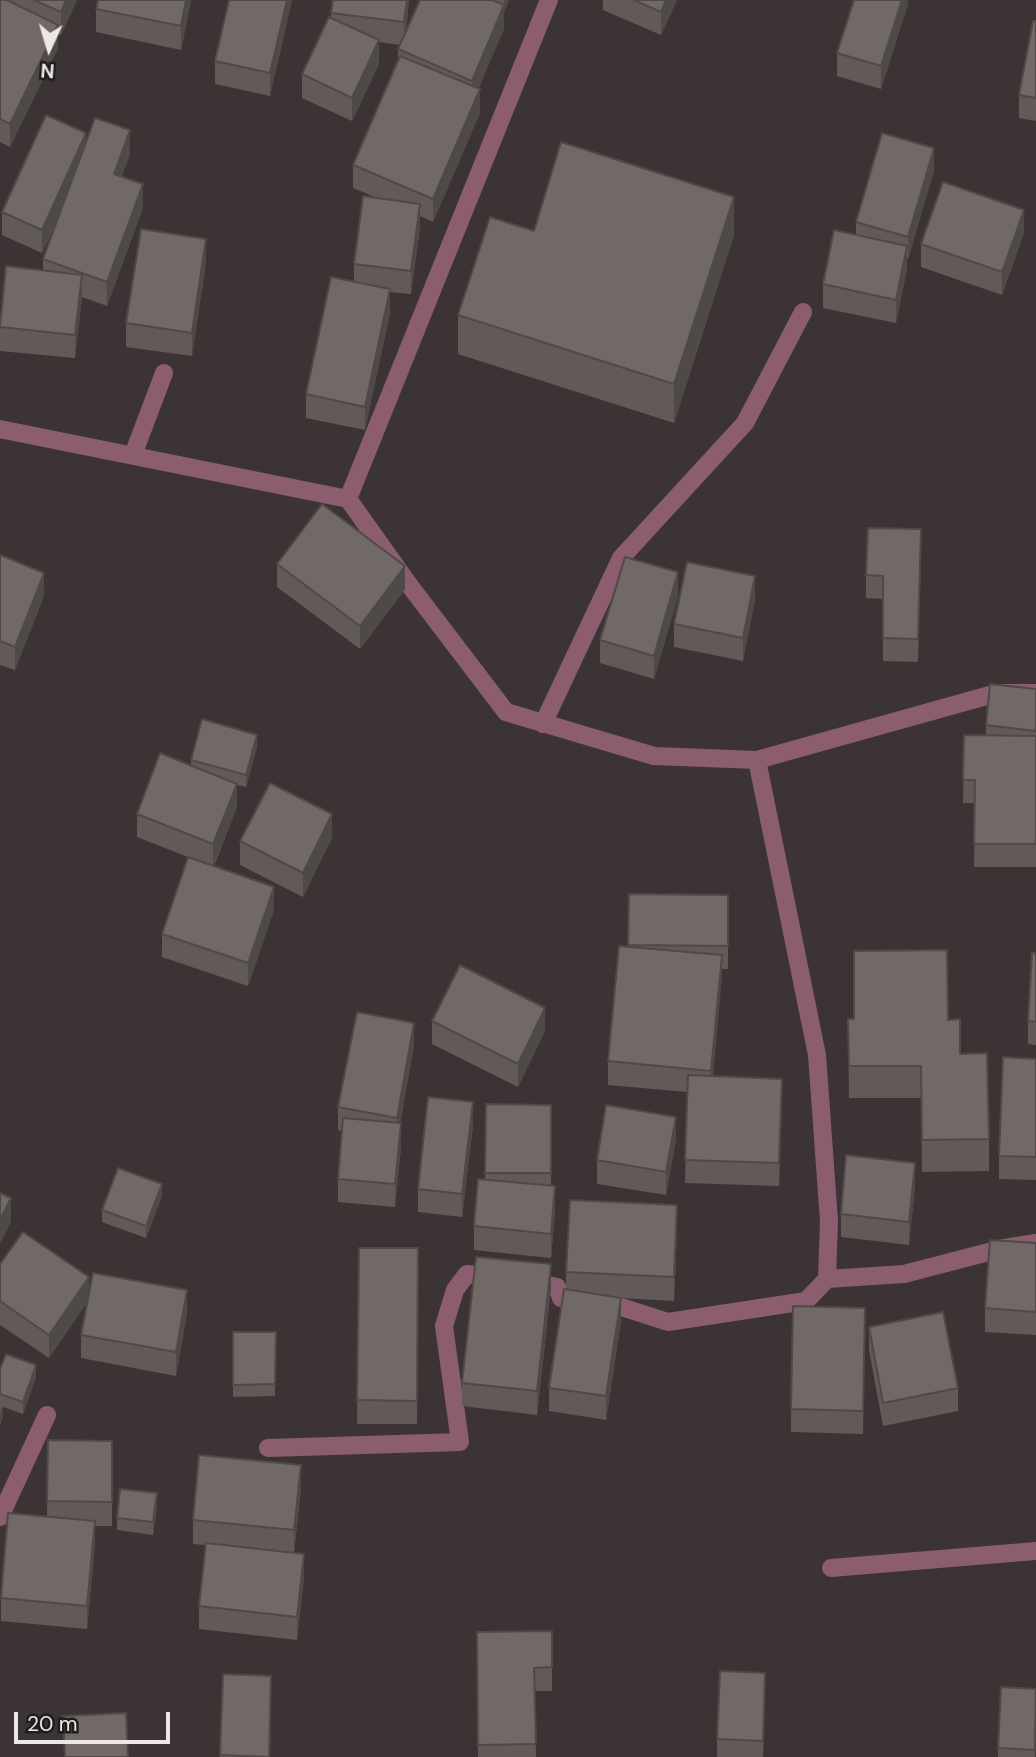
<!DOCTYPE html>
<html>
<head>
<meta charset="utf-8">
<style>
  body { margin:0 }
  #map { position:relative; width:1036px; height:1757px; overflow:hidden; background:#3c3434; font-family:"DM Sans",sans-serif }
  canvas { display:block }
  .north { position:absolute; left:14px; top:14px; width:70px; height:70px; -webkit-text-stroke:5px #211d1d; paint-order:stroke; rotate:184deg; font-size:19px; font-weight:700; line-height:28px; text-align:center; color:#ede7e7 }
  .north::after { content:''; display:block; margin:auto; width:24px; height:32px; background:#ede7e7; clip-path:polygon(50% 0,100% 100%,50% 72%,0 100%) }
  .scale { position:absolute; left:14px; top:1712px; width:156px; height:32px; box-sizing:border-box; border:4px solid #ede7e7; border-top:0; padding-left:9px; font-size:21px; line-height:24px; white-space:nowrap; color:#ede7e7; -webkit-text-stroke:5px #211d1d; paint-order:stroke }
</style>
</head>
<body>
<div id="map">
<canvas width="1036" height="1757"></canvas>
<div class="north">N</div>
<div class="scale">20 m</div>
</div>
<script>
const ctx = document.querySelector('canvas').getContext('2d');
ctx.lineJoin = 'round';
const toPath = rows => new Path2D(rows.map(r => 'M' + r).join(''));
function strokePath(path, color, width, dash) { ctx.strokeStyle = color; ctx.lineWidth = width; ctx.lineCap = dash ? 'butt' : 'round'; ctx.setLineDash(dash || []); ctx.stroke(path); }
function paint(path, color) { ctx.fillStyle = color; ctx.fill(path, 'evenodd'); }
const minor = toPath([
  [0,429,348,499,410,586,506,712,654,756,757,760,997,693,1036,693],
  [133,455,164,373],
  [348,499,549,0],
  [543,724,621,558,745,423,803,312],
  [827,1279,904,1274,1004,1248,1036,1243],
  [528,1281,557,1287,561,1298,618,1306,668,1322,806,1301,827,1279,829,1221,817,1055,757,760],
  [268,1448,460,1442,444,1326,455,1290,467,1274,497,1277],
  [0,1517,47,1415],
  [831,1568,1036,1551]
]);
const wall = toPath([
  [0,0,77,0,61,35,58,34,58,48,10,147,0,142],
  [191,0,181,50,96,32,96,9],
  [292,0,270,96,215,84,215,61],
  [409,0,406,32,420,0,509,0,504,12,504,29,478,89,480,113,433,222,420,216,420,227,411,294,390,292,390,313,365,430,306,418,306,394,354,281,354,264,377,198,353,188,353,165,398,61,398,49,400,45,379,42,379,64,352,121,302,98,302,74,331,18,331,13],
  [603,0,677,0,661,35,603,10],
  [908,0,908,4,881,89,837,76,837,53],
  [1036,21,1036,121,1019,118,1019,95],
  [86,142,130,154,121,177,143,208,107,306,82,297,75,358,0,351,0,324,43,270,43,259,57,221,42,253,2,235,2,212],
  [934,171,907,260,907,269,896,323,823,308,823,284,856,235,856,222],
  [1024,233,1002,295,921,267,921,244],
  [734,235,674,423,458,354,458,315],
  [206,262,192,356,126,347,126,323],
  [921,552,918,662,883,661,883,599,866,598,866,575],
  [0,555,44,596,15,670,0,665],
  [277,564,405,589,360,649,277,587],
  [678,596,654,679,600,663,600,640],
  [755,599,743,661,674,647,674,624],
  [1036,689,1036,867,974,867,975,803,963,803,964,735,986,735,986,725],
  [257,747,246,787,237,785,237,807,214,866,274,910,248,986,162,957,162,934,188,857,137,837,137,814,191,765,191,760],
  [332,838,303,897,240,865,240,841],
  [629,894,728,895,728,969,722,969,713,1076,782,1102,779,1186,685,1183,687,1092,608,1085,608,1061,628,947],
  [1036,953,1036,1045,1028,1044,1028,1021],
  [848,1019,948,1020,989,1139,989,1171,922,1172,921,1098,849,1098],
  [432,1021,545,1031,518,1087,432,1044],
  [414,1046,400,1123,401,1147,395,1207,338,1202,338,1179,342,1131,338,1130,338,1107],
  [1036,1059,1036,1180,999,1179,999,1156],
  [486,1104,551,1105,551,1186,555,1210,551,1258,474,1250,474,1226,485,1180],
  [473,1125,462,1217,418,1212,418,1189],
  [676,1140,666,1195,597,1184,597,1160],
  [915,1186,909,1245,841,1237,841,1214],
  [162,1196,146,1238,102,1222,102,1210],
  [677,1229,674,1301,621,1298,621,1321,606,1420,549,1411,549,1388,566,1290,566,1272],
  [1036,1243,1036,1335,985,1332,985,1308],
  [359,1248,418,1248,417,1424,357,1424],
  [0,1264,89,1293,187,1313,176,1376,81,1358,81,1335,87,1302,49,1358,0,1325],
  [551,1288,537,1415,462,1406,462,1383],
  [865,1308,863,1434,791,1432,791,1409],
  [869,1327,958,1388,958,1411,883,1426,869,1350],
  [233,1332,276,1332,275,1396,233,1397],
  [0,1369,36,1377,23,1414,3,1407,3,1416,0,1426],
  [48,1440,112,1441,112,1526,95,1526,95,1544,87,1629,1,1621,1,1598,47,1517],
  [301,1488,294,1553,304,1577,297,1640,199,1629,199,1606,206,1545,193,1544,193,1520],
  [157,1505,153,1535,117,1530,117,1518],
  [552,1631,552,1691,535,1691,536,1757,478,1757,477,1632],
  [223,1674,271,1699,270,1757,220,1757],
  [1036,1689,1035,1757,998,1757,998,1748],
  [765,1696,763,1757,717,1757,717,1739]
]);
const shadedWall = toPath([
  [66,0,77,0,61,35,61,12],
  [186,0,191,0,181,50,181,26],
  [287,0,292,0,270,96,270,73],
  [407,0,409,0,404,46,404,22],
  [504,0,509,0,504,12,504,29,472,104,472,81,504,7],
  [666,0,677,0,661,35,661,12],
  [902,0,908,0,908,4,881,89,881,66],
  [58,25,58,48,10,147,10,124],
  [379,40,379,64,352,121,352,98],
  [480,89,480,113,433,222,433,199],
  [130,130,130,154,114,197,114,174],
  [86,133,86,157,42,253,42,230],
  [934,148,934,171,908,260,908,237],
  [143,184,143,208,107,306,107,282],
  [734,197,734,235,674,423,674,384],
  [420,204,420,227,411,294,411,271],
  [1024,210,1024,233,1002,295,1002,272],
  [206,239,206,262,192,356,192,333],
  [907,246,907,269,896,323,896,300],
  [82,275,82,298,75,358,75,335],
  [390,289,390,313,365,430,365,407],
  [405,566,405,589,360,649,360,626],
  [678,572,678,596,654,679,654,656],
  [44,573,44,596,15,670,15,647],
  [755,576,755,599,743,661,743,638],
  [257,735,257,747,246,787,246,775],
  [237,784,237,807,213,867,213,844],
  [332,814,332,838,303,897,303,873],
  [274,887,274,910,248,986,248,963],
  [722,955,722,978,711,1094,711,1071],
  [545,1008,545,1031,518,1087,518,1064],
  [414,1023,414,1046,397,1141,397,1118],
  [782,1079,782,1102,779,1186,779,1163],
  [473,1102,473,1125,462,1217,462,1194],
  [676,1117,676,1140,666,1195,666,1172],
  [401,1123,401,1147,395,1207,395,1184],
  [915,1163,915,1186,909,1245,909,1222],
  [162,1184,162,1196,146,1238,146,1226],
  [555,1186,555,1210,551,1258,551,1234],
  [11,1198,11,1222,0,1244,0,1220],
  [677,1205,677,1229,674,1301,674,1277],
  [551,1264,551,1288,537,1415,537,1391],
  [89,1277,89,1300,49,1358,49,1335],
  [187,1290,187,1313,176,1376,176,1352],
  [621,1298,621,1321,606,1420,606,1396],
  [36,1365,36,1377,23,1414,23,1402],
  [3,1404,3,1416,0,1426,0,1413],
  [301,1465,301,1488,294,1553,294,1530],
  [157,1493,157,1505,153,1535,153,1522],
  [95,1521,95,1544,87,1629,87,1606],
  [304,1554,304,1577,297,1640,297,1617],
  [765,1673,765,1696,763,1757,763,1741]
]);
const building = toPath([
  [0,0,7,0,58,25,10,124,0,119,0,0],
  [34,0,66,0,61,12,34,0],
  [98,0,186,0,181,26,96,9,98,0],
  [229,0,287,0,270,73,215,61,229,0],
  [333,0,407,0,404,22,331,13,333,0],
  [420,0,492,0,504,5,472,81,398,49,420,0],
  [634,0,666,0,661,12,634,0],
  [854,0,902,0,881,66,837,53,854,0],
  [329,17,379,40,352,98,302,74,329,17],
  [1033,21,1036,21,1036,98,1019,95,1033,21],
  [400,56,480,89,433,199,353,165,400,56],
  [46,115,86,133,42,230,2,212,46,115],
  [95,118,130,130,114,174,143,184,107,282,43,259,95,118],
  [882,133,934,148,908,237,856,222,882,133],
  [561,142,734,197,674,384,458,315,490,217,534,231,561,142],
  [943,182,1024,210,1002,272,921,244,943,182],
  [363,196,420,204,411,271,354,264,363,196],
  [141,229,206,239,192,333,126,323,141,229],
  [834,230,907,246,896,300,823,284,834,230],
  [6,266,82,275,75,335,0,327,6,266],
  [331,277,390,289,365,407,306,394,331,277],
  [322,504,405,566,360,626,277,564,322,504],
  [868,528,921,529,918,639,883,638,883,576,866,575,868,528],
  [0,555,44,573,15,647,0,641,0,555],
  [625,557,678,572,654,656,600,640,625,557],
  [687,562,755,576,743,638,674,624,687,562],
  [990,684,1036,689,1036,731,986,725,990,684],
  [202,719,257,735,246,775,191,760,202,719],
  [964,735,1036,736,1036,844,974,844,975,780,963,780,964,735],
  [160,753,237,784,213,844,137,814,160,753],
  [270,783,332,814,303,873,240,841,270,783],
  [188,857,274,887,248,963,162,934,188,857],
  [629,894,728,895,728,946,628,945,629,894],
  [619,946,722,955,711,1071,608,1061,619,946],
  [947,950,948,1020,960,1019,960,1054,987,1053,989,1139,922,1140,921,1066,849,1066,848,1019,854,1019,854,951,947,950],
  [1032,953,1036,953,1036,1022,1028,1021,1032,953],
  [460,965,545,1008,518,1064,432,1021,460,965],
  [357,1012,414,1023,397,1118,338,1107,357,1012],
  [1003,1057,1036,1059,1036,1157,999,1156,1003,1057],
  [688,1075,782,1079,779,1163,685,1160,688,1075],
  [428,1097,473,1102,462,1194,418,1189,428,1097],
  [486,1104,551,1105,551,1173,485,1173,486,1104],
  [606,1105,676,1117,666,1172,597,1160,606,1105],
  [343,1118,401,1123,395,1184,338,1179,343,1118],
  [846,1155,915,1163,909,1222,841,1214,846,1155],
  [118,1168,162,1184,146,1226,102,1210,118,1168],
  [478,1179,555,1186,551,1234,474,1226,478,1179],
  [0,1193,11,1198,0,1220,0,1193],
  [570,1200,677,1205,674,1277,566,1272,570,1200],
  [23,1232,89,1277,49,1335,0,1301,0,1264,23,1232],
  [990,1240,1036,1243,1036,1312,985,1308,990,1240],
  [359,1248,418,1248,417,1401,357,1400,359,1248],
  [476,1257,551,1264,537,1391,462,1383,476,1257],
  [93,1273,187,1290,176,1352,81,1335,93,1273],
  [564,1289,621,1298,606,1396,549,1388,564,1289],
  [793,1306,865,1308,863,1411,791,1409,793,1306],
  [943,1312,958,1388,883,1403,869,1327,943,1312],
  [233,1332,276,1332,275,1384,233,1385,233,1332],
  [6,1354,36,1365,23,1402,0,1394,0,1369,6,1354],
  [48,1440,112,1441,112,1502,47,1501,48,1440],
  [199,1455,301,1465,294,1530,193,1520,199,1455],
  [120,1489,157,1493,153,1522,117,1518,120,1489],
  [8,1513,95,1521,87,1606,1,1598,8,1513],
  [206,1543,304,1554,297,1617,199,1606,206,1543],
  [552,1631,552,1667,534,1668,536,1744,478,1745,477,1632,552,1631],
  [720,1671,765,1673,763,1741,717,1739,720,1671],
  [223,1674,271,1676,269,1757,220,1755,223,1674],
  [1001,1687,1036,1689,1035,1750,998,1748,1001,1687],
  [126,1713,128,1757,65,1757,63,1716,126,1713]
]);
strokePath(minor, '#8b5d6f', 18);
paint(wall, '#615a58');
paint(shadedWall, '#4f4a47');
paint(building, '#716966');
strokePath(building, '#4f4a47', 2);
</script>
</body>
</html>
